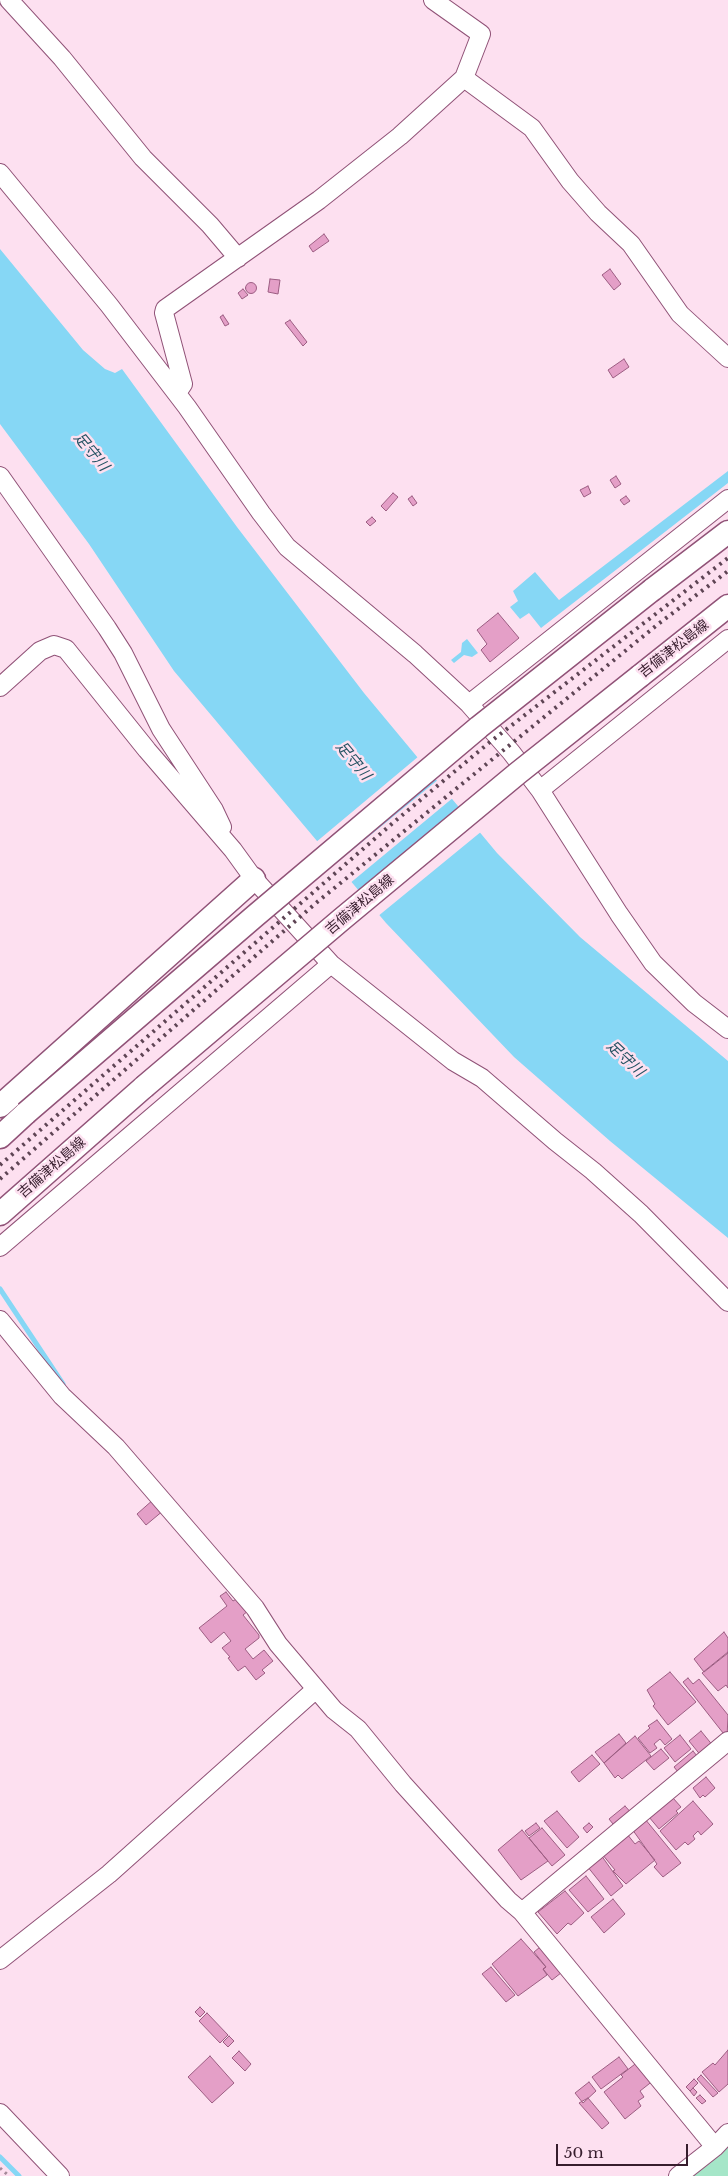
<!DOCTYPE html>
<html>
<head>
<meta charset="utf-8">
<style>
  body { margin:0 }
  #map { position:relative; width:728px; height:2176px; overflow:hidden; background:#fde0f0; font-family:"Libre Baskerville",serif }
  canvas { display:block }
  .scale { position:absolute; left:556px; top:2144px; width:132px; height:22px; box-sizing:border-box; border:2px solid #371d2d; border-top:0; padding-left:6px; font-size:15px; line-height:18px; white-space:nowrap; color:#371d2d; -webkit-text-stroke:4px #fde0f0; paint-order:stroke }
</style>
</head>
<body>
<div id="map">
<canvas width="728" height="2176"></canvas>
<div class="scale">50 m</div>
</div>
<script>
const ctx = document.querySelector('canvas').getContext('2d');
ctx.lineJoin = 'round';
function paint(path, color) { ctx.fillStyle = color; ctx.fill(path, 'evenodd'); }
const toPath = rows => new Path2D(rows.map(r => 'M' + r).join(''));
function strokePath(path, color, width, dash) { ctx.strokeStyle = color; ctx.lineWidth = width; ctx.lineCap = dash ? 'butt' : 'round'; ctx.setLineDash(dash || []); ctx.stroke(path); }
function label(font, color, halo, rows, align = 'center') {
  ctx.font = font + ' "Libre Baskerville","Noto Sans JP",serif'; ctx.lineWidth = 5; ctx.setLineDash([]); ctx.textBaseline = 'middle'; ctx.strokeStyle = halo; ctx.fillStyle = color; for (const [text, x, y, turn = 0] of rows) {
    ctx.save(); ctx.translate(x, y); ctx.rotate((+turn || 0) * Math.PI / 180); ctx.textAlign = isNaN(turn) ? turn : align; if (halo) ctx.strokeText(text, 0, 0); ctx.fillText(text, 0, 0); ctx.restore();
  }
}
const green = toPath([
  [728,2144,728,2176,693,2176,724,2148]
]);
const water = toPath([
  [0,249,83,350,105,369,115,373,122,369,237,527,364,693,497,853,580,937,728,1061,728,1238,610,1141,514,1057,386,923,174,671,89,544,0,424],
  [728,471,728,483,541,628,529,613,520,619,510,607,518,601,513,591,535,572,559,600],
  [467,639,478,653,472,657,464,655,454,663,451,660,461,652,462,643]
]);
const pier = toPath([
  [419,756,436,776,331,863,315,843],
  [439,779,454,797,349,884,334,865],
  [462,807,482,831,377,917,357,893]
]);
const stream = toPath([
  [0,1289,63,1384],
  [0,2157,19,2176]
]);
const building = toPath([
  [324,234,329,241,313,252,309,246,324,234],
  [610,269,621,284,614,290,602,275,610,269],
  [270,279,280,280,278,294,268,292,270,279],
  '245.5 288a5.5 5.5 0 1 1 11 0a5.5 5.5 0 1 1-11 0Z',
  [243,289,248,295,242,299,238,293,243,289],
  [223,315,229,324,225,326,220,317,223,315],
  [290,320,307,342,303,346,285,323,290,320],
  [624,359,629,367,613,378,608,370,624,359],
  [616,476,621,484,615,488,610,480,616,476],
  [588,486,591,493,584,497,580,490,588,486],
  [393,493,398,497,386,511,381,506,393,493],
  [412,496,417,503,413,506,408,499,412,496],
  [626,496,630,501,624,505,620,500,626,496],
  [372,517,376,521,370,526,366,522,372,517],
  [498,613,519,638,490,662,481,650,487,644,477,630,498,613],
  [154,1499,164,1510,146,1525,137,1514,154,1499],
  [226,1592,233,1601,238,1598,248,1611,243,1615,259,1635,259,1638,245,1649,253,1659,264,1650,273,1661,262,1670,265,1673,256,1680,245,1666,238,1671,228,1658,230,1657,222,1648,231,1641,224,1632,211,1643,199,1628,227,1606,220,1596,226,1592],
  [724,1632,728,1638,728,1653,704,1672,694,1659,724,1632],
  [728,1652,728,1688,726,1685,718,1691,702,1673,728,1652],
  [670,1672,696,1702,668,1725,653,1706,655,1704,647,1690,670,1672],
  [688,1678,693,1684,699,1679,728,1715,727,1738,683,1682,688,1678],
  [657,1720,672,1739,665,1745,660,1739,654,1744,657,1748,650,1753,638,1738,650,1728,648,1726,657,1720],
  [701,1731,714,1747,702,1757,689,1741,701,1731],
  [619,1734,626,1743,604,1763,595,1752,619,1734],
  [680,1735,691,1749,675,1762,664,1748,680,1735],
  [635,1736,651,1756,622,1779,618,1775,615,1778,604,1763,635,1736],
  [661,1749,669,1758,654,1770,646,1761,661,1749],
  [693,1751,701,1761,682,1777,674,1767,693,1751],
  [592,1755,600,1764,579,1782,571,1772,592,1755],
  [706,1777,715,1788,705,1797,703,1795,700,1798,693,1788,706,1777],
  [673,1798,681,1807,676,1811,678,1813,659,1829,649,1817,673,1798],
  [693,1801,713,1824,701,1835,698,1831,693,1836,695,1839,688,1845,685,1842,676,1850,660,1831,693,1801],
  [625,1806,634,1816,617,1829,609,1819,625,1806],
  [557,1811,579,1837,567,1848,544,1821,557,1811],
  [645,1819,681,1863,663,1877,654,1867,657,1864,632,1829,645,1819],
  [536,1823,540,1828,529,1836,525,1831,536,1823],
  [589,1823,593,1827,587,1833,583,1828,589,1823],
  [542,1828,565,1855,552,1866,529,1838,542,1828],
  [522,1830,548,1861,521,1880,498,1850,522,1830],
  [627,1834,635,1844,639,1841,655,1860,626,1884,613,1871,615,1870,602,1854,627,1834],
  [601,1855,623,1886,611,1896,587,1866,601,1855],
  [586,1876,604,1899,588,1912,569,1890,586,1876],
  [565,1891,584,1913,571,1925,568,1923,557,1934,538,1912,565,1891],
  [613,1899,625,1914,604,1933,591,1917,613,1899],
  [521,1939,546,1967,543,1969,547,1975,518,1996,492,1964,521,1939],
  [545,1943,566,1969,552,1980,543,1969,546,1967,534,1952,545,1943],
  [491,1967,515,1995,506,2002,482,1974,491,1967],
  [200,2007,205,2012,200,2017,195,2012,200,2007],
  [207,2013,228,2035,220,2043,199,2021,207,2013],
  [229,2036,234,2041,228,2047,223,2042,229,2036],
  [728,2050,728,2084,719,2092,702,2072,713,2063,715,2065,728,2050],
  [239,2051,251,2064,245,2071,232,2058,239,2051],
  [210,2056,234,2083,212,2103,188,2077,210,2056],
  [619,2057,628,2069,601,2089,592,2077,619,2057],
  [639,2061,654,2080,640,2091,644,2097,638,2101,641,2106,625,2119,604,2092,623,2077,621,2075,639,2061],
  [701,2075,718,2093,713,2097,697,2079,701,2075],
  [694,2079,698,2083,690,2091,686,2087,694,2079],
  [589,2082,596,2091,583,2103,575,2093,589,2082],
  [693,2088,697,2092,694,2096,690,2091,693,2088],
  [700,2095,706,2101,702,2104,696,2098,700,2095],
  [588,2098,609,2123,602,2129,579,2103,588,2098]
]);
const path = toPath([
  [0,2168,9,2176]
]);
const minor = toPath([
  [9,0,62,58,143,158,210,225,238,258],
  [433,0,481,34,464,78,532,128,570,181,598,213,631,244,680,314,728,358],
  [0,173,109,305,187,407,261,513,287,547,415,654,469,704,511,752,540,790,619,914,653,963,694,1003,728,1029],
  [177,393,183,384,164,313,165,309,319,200,400,136,464,78],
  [0,476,107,628,123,653,161,729,214,810,222,827],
  [0,687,40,651,54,645,66,649,147,750,233,850,254,879,331,964,453,1061,482,1078,555,1141,593,1171,641,1214,728,1302],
  [469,704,728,499],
  [540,790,728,639],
  [0,1247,331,964],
  [0,1320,62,1396,116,1447,255,1608,278,1644,334,1710,358,1729,403,1784,508,1900,522,1912],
  [0,1960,109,1874,316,1689],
  [0,2113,60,2176],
  [715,2147,522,1912,728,1741],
  [678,2176,715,2147,728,2133]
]);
const major = toPath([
  [652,590,728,532],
  [640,676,728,606],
  [0,1106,254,879],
  [0,1137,26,1113],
  [0,1214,144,1087]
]);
const rail = toPath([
  [0,1165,394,822,490,742,728,558],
  [0,1179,316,903,657,625,728,571]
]);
const majorBridge = toPath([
  [144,1087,342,919,518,773,640,676],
  [26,1113,255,916,479,727,652,590]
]);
const streetNames = [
  ["吉備津松島線",674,649,-38],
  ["吉備津松島線",360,905,-40],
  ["吉備津松島線",52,1168,-41]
];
const waterNames = [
  ["足守川",91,452,50],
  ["足守川",353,761,50],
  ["足守川",625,1059,43]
];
paint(green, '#a5e6c8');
paint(water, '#86d7f5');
paint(pier, '#fde0f0');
strokePath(stream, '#86d7f5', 5);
paint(building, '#e49fc7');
strokePath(building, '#9c5d82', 1);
strokePath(minor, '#905277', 20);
strokePath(major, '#905277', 25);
strokePath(path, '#a58a9a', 3, [2.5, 4]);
strokePath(minor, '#fff', 18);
strokePath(major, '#fff', 22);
strokePath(rail, '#5e4454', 4, [2.5, 5]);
strokePath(majorBridge, '#905277', 25, []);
strokePath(majorBridge, '#fff', 22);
label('14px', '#371d2d', '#fde0f0', streetNames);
label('italic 15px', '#255363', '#fde0f0', waterNames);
</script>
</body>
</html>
